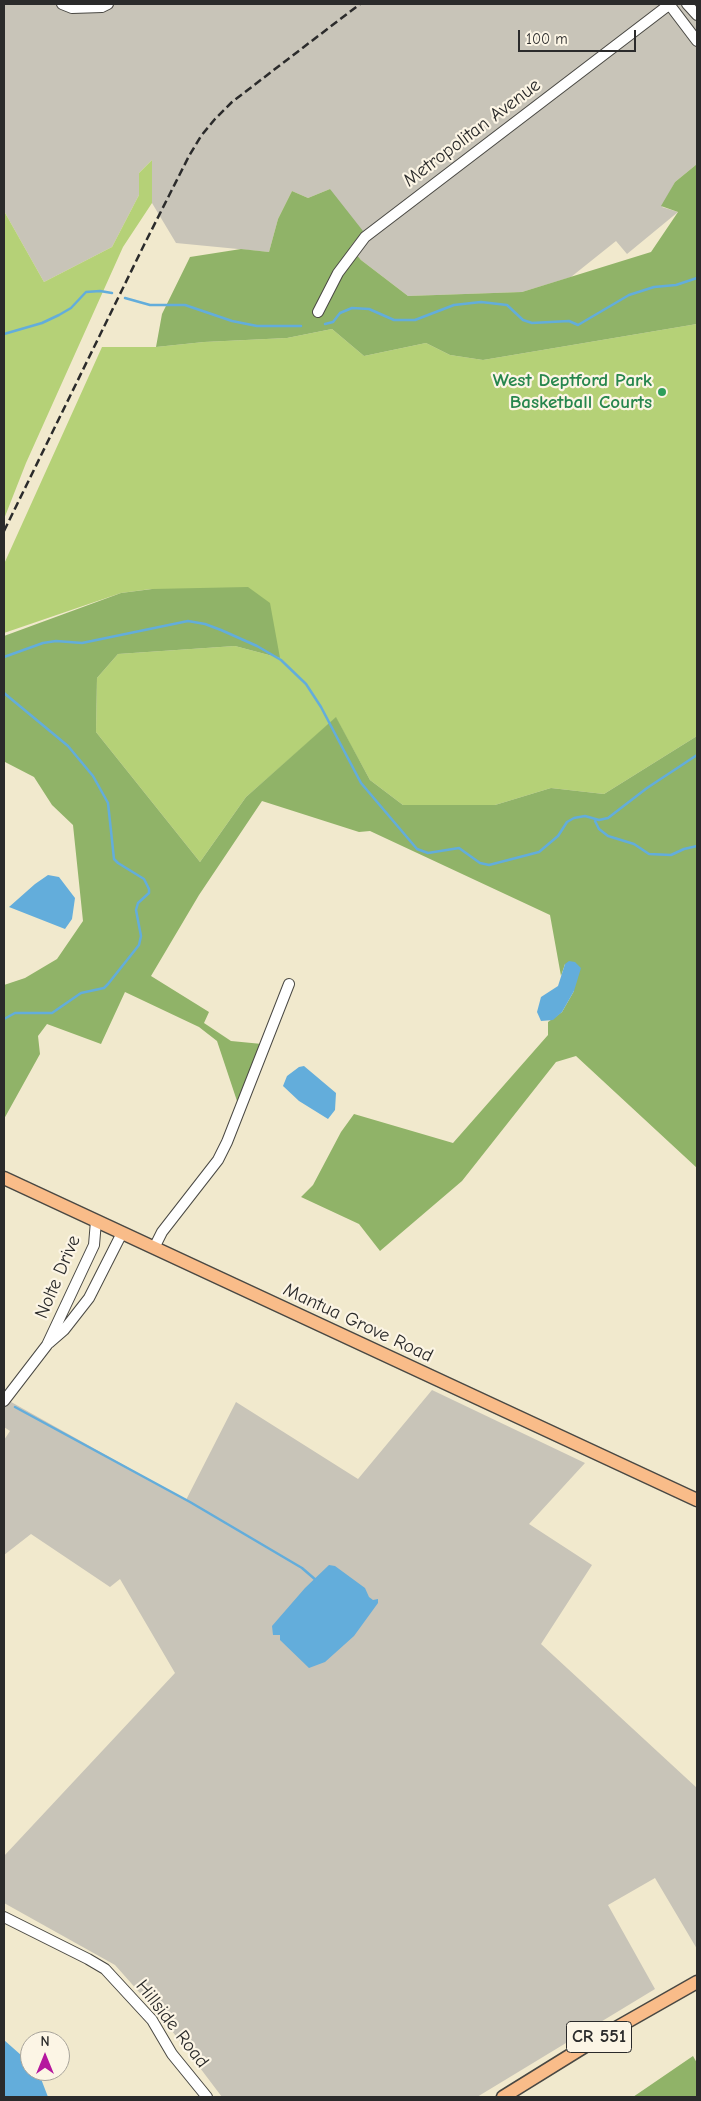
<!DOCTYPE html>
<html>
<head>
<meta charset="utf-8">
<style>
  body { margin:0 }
  #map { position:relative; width:701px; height:2101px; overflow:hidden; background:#f1e9cd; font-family:"Comic Neue",sans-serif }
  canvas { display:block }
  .frame { position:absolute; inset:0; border:5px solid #2b2b2b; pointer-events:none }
  .north { position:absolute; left:20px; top:2031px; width:50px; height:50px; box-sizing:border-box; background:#fcf5e5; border:1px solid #a8a49b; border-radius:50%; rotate:0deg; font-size:14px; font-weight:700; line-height:20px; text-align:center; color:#2b2b2b }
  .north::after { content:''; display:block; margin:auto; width:18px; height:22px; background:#b5179e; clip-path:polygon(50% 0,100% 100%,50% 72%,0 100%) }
  .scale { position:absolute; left:518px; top:30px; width:118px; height:22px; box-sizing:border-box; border:2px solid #2b2b2b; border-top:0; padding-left:6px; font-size:15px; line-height:18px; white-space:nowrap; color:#2b2b2b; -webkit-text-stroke:4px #fcf5e5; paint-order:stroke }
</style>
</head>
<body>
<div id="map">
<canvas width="701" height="2101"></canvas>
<div class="frame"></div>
<div class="north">N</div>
<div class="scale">100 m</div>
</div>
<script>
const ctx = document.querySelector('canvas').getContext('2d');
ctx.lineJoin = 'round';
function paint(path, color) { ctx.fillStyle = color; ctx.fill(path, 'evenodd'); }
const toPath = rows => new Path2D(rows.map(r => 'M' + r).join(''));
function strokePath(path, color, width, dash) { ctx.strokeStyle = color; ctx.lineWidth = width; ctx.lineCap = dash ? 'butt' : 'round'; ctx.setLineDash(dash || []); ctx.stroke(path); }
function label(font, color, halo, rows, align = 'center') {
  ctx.font = font + ' "Comic Neue",sans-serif'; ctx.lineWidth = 4.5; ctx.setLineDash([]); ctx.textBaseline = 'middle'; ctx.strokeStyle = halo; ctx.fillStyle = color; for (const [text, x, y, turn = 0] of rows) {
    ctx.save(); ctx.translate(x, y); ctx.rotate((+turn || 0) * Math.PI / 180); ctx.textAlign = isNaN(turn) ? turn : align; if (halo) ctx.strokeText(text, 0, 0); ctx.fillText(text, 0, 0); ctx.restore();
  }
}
const industrial = toPath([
  [4,4,697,4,697,164,675,182,662,207,678,212,627,254,616,241,571,277,522,292,408,296,361,260,350,247,330,189,308,198,292,191,278,219,269,252,176,243,152,203,152,160,139,173,139,195,112,247,44,282,4,211],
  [432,1390,585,1463,529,1524,592,1565,541,1644,697,1788,697,1949,655,1878,608,1905,655,1989,477,2097,222,2097,163,2019,115,1965,4,1903,4,1856,175,1673,120,1579,110,1587,31,1534,4,1555,4,1440,10,1431,4,1427,4,1398,186,1500,236,1402,358,1479]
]);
const green = toPath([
  [152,160,152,203,123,247,26,463,4,519,4,211,44,282,112,247,139,195,139,173],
  [697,324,697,736,604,794,551,788,495,805,403,805,370,780,336,718,246,797,200,862,96,732,97,678,118,654,235,646,280,658,178,590,151,589,121,593,4,633,4,564,102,347,156,347,204,342,287,338,332,329,364,356,426,343,450,355,483,360]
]);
const forest = toPath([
  [697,164,697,324,483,360,450,355,426,343,364,356,332,329,287,338,204,342,156,347,162,314,190,257,241,249,269,252,278,219,292,191,308,198,330,189,363,231,350,247,361,260,408,296,522,292,651,252,678,212,661,206,675,182],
  [248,587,270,603,280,658,235,646,118,654,97,678,96,732,200,862,246,797,336,717,370,780,403,805,495,805,551,788,604,794,697,736,697,1168,576,1056,556,1062,462,1181,380,1251,359,1224,301,1197,313,1185,341,1132,354,1114,453,1143,548,1035,548,1022,562,1012,574,991,565,964,561,976,550,915,370,831,359,832,262,801,199,895,151,976,209,1012,204,1023,231,1041,262,1044,238,1104,217,1041,199,1027,125,992,101,1044,47,1024,38,1036,40,1054,4,1119,4,985,25,978,57,959,83,921,73,825,52,805,34,777,5,762,4,763,4,636,121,593,152,589],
  [693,2056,697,2063,697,2097,633,2097]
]);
const water = toPath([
  [48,875,59,877,75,898,72,919,65,929,9,907,35,884],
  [569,961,575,962,581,968,574,991,562,1012,553,1020,541,1021,537,1012,541,997,558,986,565,964],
  [304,1066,336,1093,335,1110,328,1119,299,1101,283,1086,287,1076,299,1067],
  [329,1565,335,1566,365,1588,369,1597,373,1600,378,1599,378,1603,354,1636,325,1662,309,1668,280,1640,280,1635,273,1635,272,1626,305,1588],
  [4,2040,30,2063,30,2071,38,2071,48,2097,4,2097]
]);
const stream = toPath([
  [125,298,150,305,185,305,232,321,257,326,301,326],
  [325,324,333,322,340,313,352,308,369,309,394,320,415,320,454,305,481,302,507,305,523,320,532,323,569,321,578,325,629,295,654,287,676,285,697,278],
  [4,334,42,323,59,315,71,308,86,292,100,291,112,293],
  [4,657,43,643,56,641,82,643,188,621,205,624,221,630,257,646,281,660,306,684,321,707,361,783,417,849,428,853,459,848,480,863,489,865,539,852,558,836,567,822,574,818,585,816,599,820,608,818,647,788,697,755],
  [4,693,68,746,93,776,108,803,114,859,118,863,144,879,149,889,149,893,138,903,136,910,141,936,139,945,108,984,104,988,81,993,52,1013,15,1013,4,1019],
  [595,821,599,829,608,836,634,844,649,854,671,855,684,849,697,846],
  [15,1407,190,1502,302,1568,317,1581]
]);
const minor = toPath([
  [62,4,72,8,102,7,108,4],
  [669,4,697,41],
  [687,4,697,15],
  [318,312,338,273,365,237,670,4],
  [154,1248,162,1232,218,1160,227,1142,289,984],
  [49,1343,64,1330,89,1298,122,1233],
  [4,1401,47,1345,94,1245,96,1221],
  [4,1917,88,1959,105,1969,152,2020,172,2054,207,2097]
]);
const major = toPath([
  [4,1178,697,1500],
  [503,2097,595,2040,697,1982]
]);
const rail = toPath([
  [4,531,144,245,189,156,201,136,215,119,232,102,360,4]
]);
const markers = [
  [662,392,5,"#2e9e5b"]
];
const shields = [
  [599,2037,65]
];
const shieldNames = [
  ["CR 551",599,2037]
];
const streetNames = [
  ["Metropolitan Avenue",472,133,-37],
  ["Nolte Drive",58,1277,-67],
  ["Mantua Grove Road",358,1323,25],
  ["Hillside Road",172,2024,52]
];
const leisureNames = [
  ["West Deptford Park",652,381],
  ["Basketball Courts",652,403]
];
paint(industrial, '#c8c4b8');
paint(green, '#b5d177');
paint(forest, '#90b368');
paint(water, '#63addb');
strokePath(stream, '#63addb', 2.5);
strokePath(minor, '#494843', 12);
strokePath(major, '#494843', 15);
strokePath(minor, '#fff', 10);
strokePath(major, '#f9bc89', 12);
strokePath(rail, '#2b2b2b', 2.5, [8, 4]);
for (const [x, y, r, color] of markers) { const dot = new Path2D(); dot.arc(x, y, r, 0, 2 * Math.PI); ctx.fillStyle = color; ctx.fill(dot); strokePath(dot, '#fcf5e5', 2); }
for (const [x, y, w] of shields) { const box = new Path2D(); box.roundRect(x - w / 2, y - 15.5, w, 31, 4); ctx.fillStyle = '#fcf5e5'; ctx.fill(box); strokePath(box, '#2b2b2b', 1); }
label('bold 18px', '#2b2b2b', null, shieldNames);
label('19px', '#2b2b2b', '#fcf5e5', streetNames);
label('bold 19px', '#27864d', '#fcf5e5', leisureNames, 'right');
</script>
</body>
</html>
